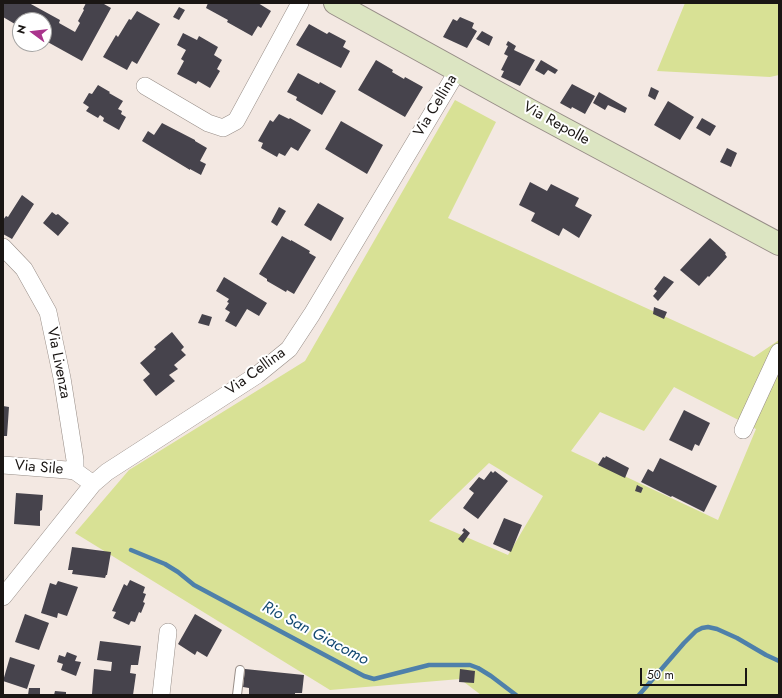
<!DOCTYPE html>
<html>
<head>
<meta charset="utf-8">
<style>
  body { margin:0 }
  #map { position:relative; width:782px; height:698px; overflow:hidden; background:#f3e8e2; font-family:Jost,sans-serif }
  canvas { display:block }
  .frame { position:absolute; inset:0; border:4px solid #1a1614; pointer-events:none }
  .north { position:absolute; left:12px; top:12px; width:40px; height:40px; box-sizing:border-box; background:#fff; border:1px solid #a3a2a1; border-radius:50%; rotate:285deg; font-size:11px; font-weight:700; line-height:16px; text-align:center; color:#1a1614 }
  .north::after { content:''; display:block; margin:auto; width:14px; height:18px; background:#a9348c; clip-path:polygon(50% 0,100% 100%,50% 72%,0 100%) }
  .scale { position:absolute; left:640px; top:668px; width:107px; height:18px; box-sizing:border-box; border:2px solid #1a1614; border-top:0; padding-left:5px; font-size:12px; line-height:14px; white-space:nowrap; color:#1a1614; -webkit-text-stroke:3px #fff; paint-order:stroke }
</style>
</head>
<body>
<div id="map">
<canvas width="782" height="698"></canvas>
<div class="frame"></div>
<div class="north">N</div>
<div class="scale">50 m</div>
</div>
<script>
const ctx = document.querySelector('canvas').getContext('2d');
ctx.lineJoin = 'round';
function paint(path, color) { ctx.fillStyle = color; ctx.fill(path, 'evenodd'); }
const toPath = rows => new Path2D(rows.map(r => 'M' + r).join(''));
function strokePath(path, color, width, dash) { ctx.strokeStyle = color; ctx.lineWidth = width; ctx.lineCap = dash ? 'butt' : 'round'; ctx.setLineDash(dash || []); ctx.stroke(path); }
function label(font, color, halo, rows, align = 'center') {
  ctx.font = font + ' Jost,sans-serif'; ctx.lineWidth = 4; ctx.setLineDash([]); ctx.textBaseline = 'middle'; ctx.strokeStyle = halo; ctx.fillStyle = color; for (const [text, x, y, turn = 0] of rows) {
    ctx.save(); ctx.translate(x, y); ctx.rotate((+turn || 0) * Math.PI / 180); ctx.textAlign = isNaN(turn) ? turn : align; if (halo) ctx.strokeText(text, 0, 0); ctx.fillText(text, 0, 0); ctx.restore();
  }
}
const green = toPath([
  [685,3,779,3,779,75,770,77,657,71],
  [455,100,496,122,448,218,754,357,779,340,779,695,481,695,460,679,330,690,75,533,129,470,305,361],
  [674,387,756,429,718,520,571,451,600,412,644,431],
  [489,463,543,496,508,555,429,521]
]);
const stream = toPath([
  [131,550,165,564,178,572,194,585,364,676,374,679,429,665,470,665,478,668,491,676,516,695],
  [639,695,684,643,696,631,702,628,708,627,717,629,737,638,766,655,779,661]
]);
const building = toPath([
  [3,3,29,3,60,20,59,23,75,32,80,23,78,21,84,10,83,9,86,3,105,3,104,4,111,8,82,61,44,40,44,20,20,20,20,27,3,17],
  [208,3,258,3,271,11,261,28,258,26,252,36,227,22,228,20,206,8],
  [179,7,185,10,179,20,173,17],
  [137,11,160,24,137,64,132,61,127,70,103,57,116,35,118,37,129,19,131,20],
  [460,17,474,23,472,28,477,31,467,48,443,37,453,19,457,21],
  [309,24,327,34,329,32,346,41,343,47,350,51,341,68,296,45],
  [482,31,493,37,489,46,476,39],
  [183,33,197,40,199,36,218,47,214,55,222,60,217,69,220,71,210,88,198,81,196,84,177,74,184,61,181,59,186,50,177,45],
  [508,41,516,46,514,50,535,60,520,86,501,77,504,71,501,70,508,56,504,54,508,46,506,45],
  [376,60,393,70,392,72,404,79,405,77,423,87,405,117,358,90],
  [541,60,558,70,555,74,548,70,544,75,535,70],
  [298,73,319,84,320,82,336,91,322,115,296,100,297,97,287,92],
  [572,84,595,96,585,114,572,107,571,109,560,103],
  [98,85,110,92,109,93,123,101,118,109,122,111,121,114,126,117,119,130,103,121,104,118,100,115,98,118,86,111,89,107,83,103,89,93,92,94],
  [651,87,659,91,655,100,648,96],
  [599,92,627,108,625,113,608,105,605,110,593,103],
  [668,101,694,117,680,140,654,125],
  [279,114,289,119,290,118,311,130,298,151,291,147,285,156,279,153,277,157,261,148,263,143,258,141,270,120,273,122],
  [702,118,716,126,710,136,696,128],
  [341,121,383,145,367,174,325,149],
  [162,123,195,140,195,141,207,148,200,161,206,164,201,175,190,169,190,170,142,141,148,131,154,135],
  [727,148,737,153,731,167,720,162],
  [530,182,547,191,551,184,579,198,575,206,592,215,579,238,563,228,559,236,531,221,535,213,519,205],
  [22,195,34,204,12,239,3,234,3,220,6,216,8,217],
  [318,203,344,218,331,241,304,225],
  [279,207,286,211,277,226,271,222],
  [52,212,56,215,58,214,69,223,58,236,43,223],
  [282,236,291,241,291,240,310,251,309,253,316,257,294,294,287,290,286,292,267,281,267,279,259,274],
  [710,238,726,253,725,254,727,257,709,277,708,276,699,286,680,270],
  [664,276,674,282,658,301,653,296,657,291,654,289],
  [224,277,267,303,259,316,247,309,236,327,225,321,230,312,225,309,229,303,227,302,229,299,216,291],
  [654,307,667,312,664,319,653,314],
  [202,314,212,317,209,326,198,323],
  [172,332,184,347,181,350,186,355,174,365,178,369,169,375,175,381,156,396,143,380,150,374,140,363,156,349,154,347],
  [3,406,9,407,7,436,3,436],
  [684,410,710,423,699,446,695,444,692,451,669,440],
  [606,456,629,468,625,478,598,465,603,457,605,458],
  [660,458,717,486,704,512,672,496,671,497,641,482,648,469,653,472],
  [491,471,493,473,495,471,508,481,478,519,463,508,474,493,469,489,479,477,484,480],
  [637,485,643,488,641,493,635,491],
  [16,493,43,495,42,510,40,511,40,526,14,524],
  [504,518,522,525,511,552,493,544],
  [464,528,470,533,463,543,458,539,464,532,462,531],
  [72,547,111,552,107,575,106,575,105,578,72,574,73,570,68,570],
  [130,580,145,587,143,593,146,594,143,602,145,603,141,613,139,612,135,622,131,621,129,625,113,618,116,612,112,611,124,584,127,586],
  [58,581,78,587,67,616,58,613,57,618,41,613,50,583,56,585],
  [25,614,49,623,39,650,15,642],
  [195,614,222,630,207,657,197,651,195,655,178,644],
  [100,641,141,646,138,665,131,665,130,673,136,674,133,695,104,695,92,694,94,669,111,671,112,662,97,660],
  [67,652,77,656,75,661,81,662,76,676,61,670,63,664,57,662,59,655,65,657],
  [10,657,35,665,27,689,3,681],
  [245,669,304,675,302,693,295,693,295,695,249,695,249,688,243,687],
  [460,669,475,671,474,683,459,682],
  [29,688,40,688,40,695,28,695],
  [55,691,66,692,66,695,54,695]
]);
const lane = toPath([
  [237,695,240,670]
]);
const street = toPath([
  [145,86,208,123,223,128,236,121,300,3],
  [3,247,24,269,48,312,62,378,75,460,75,471,93,484],
  [743,430,779,352],
  [3,465,67,470,75,471],
  [3,597,93,484,107,472,257,375,289,349,312,314,458,70],
  [161,695,168,632]
]);
const secondary = toPath([
  [335,3,529,110,779,244]
]);
const streetNames = [
  ["Via Cellina",436,106,-59],
  ["Via Repolle",556,124,29],
  ["Via Livenza",58,363,79],
  ["Via Cellina",256,372,-36],
  ["Via Sile",39,468,5]
];
const waterNames = [
  ["Rio San Giacomo",315,634,28]
];
paint(green, '#d8e195');
strokePath(stream, '#4e80aa', 4.5);
paint(building, '#46434c');
strokePath(lane, '#978d87', 10);
strokePath(street, '#978d87', 18);
strokePath(secondary, '#978d87', 24);
strokePath(lane, '#fff', 8);
strokePath(street, '#fff', 17);
strokePath(secondary, '#dce5c2', 22);
label('15px', '#1a1614', '#fff', streetNames);
label('italic 16px', '#154a72', '#fff', waterNames);
</script>
</body>
</html>
